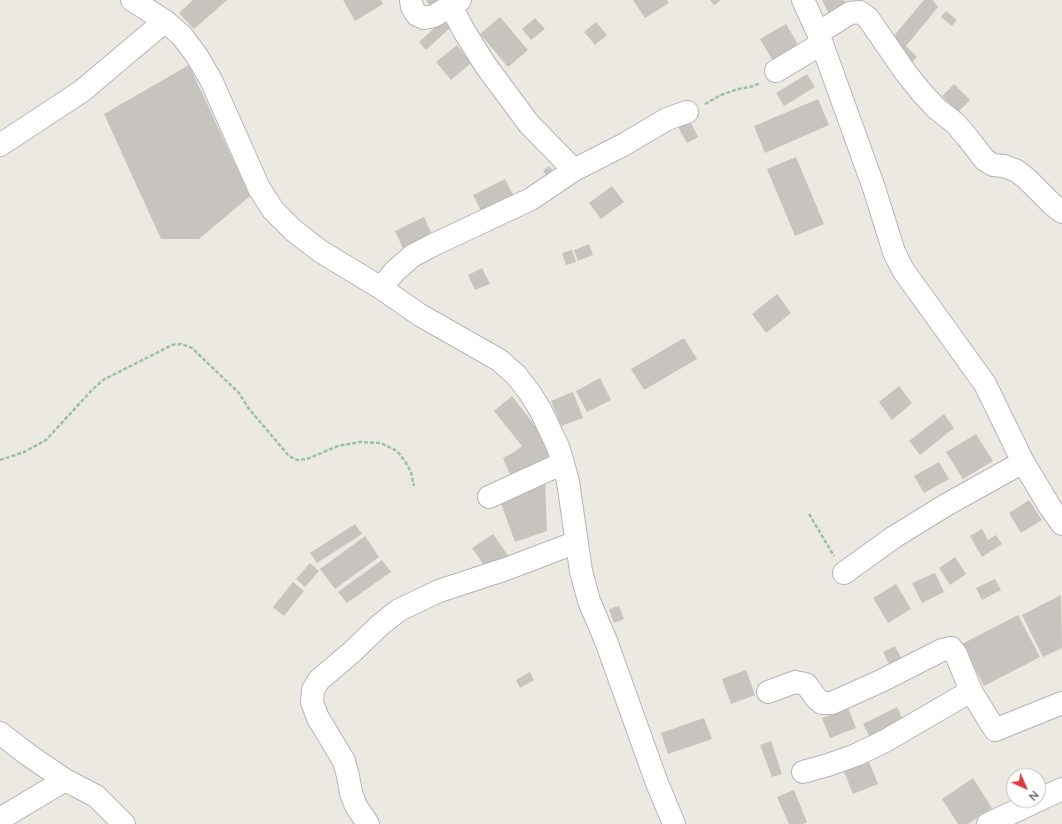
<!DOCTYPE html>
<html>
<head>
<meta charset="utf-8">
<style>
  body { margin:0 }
  #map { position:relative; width:1062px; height:824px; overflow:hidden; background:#ece9e2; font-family:Lato,sans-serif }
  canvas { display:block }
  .north { position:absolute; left:1006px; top:768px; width:40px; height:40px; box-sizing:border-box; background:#fff; border:1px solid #bdbfc0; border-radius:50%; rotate:135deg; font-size:11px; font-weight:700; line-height:16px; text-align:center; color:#5a5e61 }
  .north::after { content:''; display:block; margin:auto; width:14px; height:18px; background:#d83c3c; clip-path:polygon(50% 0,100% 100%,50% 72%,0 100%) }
</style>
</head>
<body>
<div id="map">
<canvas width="1062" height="824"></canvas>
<div class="north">N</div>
</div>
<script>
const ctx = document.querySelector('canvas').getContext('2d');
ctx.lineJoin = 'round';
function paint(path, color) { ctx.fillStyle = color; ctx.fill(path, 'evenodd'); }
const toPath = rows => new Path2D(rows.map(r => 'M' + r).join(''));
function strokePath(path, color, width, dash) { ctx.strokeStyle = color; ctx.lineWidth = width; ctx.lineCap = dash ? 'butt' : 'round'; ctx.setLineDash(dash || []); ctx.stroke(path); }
const building = toPath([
  [193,0,227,0,194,29,179,13],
  [343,0,381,0,383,4,355,21],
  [426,0,439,0,430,6],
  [633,0,667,0,669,3,645,18],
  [710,0,721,0,714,5],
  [822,0,844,0,849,9,831,18],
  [924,0,933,0,938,7,906,46,917,57,909,66,888,43],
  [946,11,957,20,952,26,941,17],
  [500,17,528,50,508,67,480,34],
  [535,18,545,29,531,40,522,29],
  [443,20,450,28,426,50,419,42],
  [596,22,607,35,595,45,584,32],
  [786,24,799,46,773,61,760,39],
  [457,45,471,63,451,80,436,62],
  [189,65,250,196,199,239,161,239,104,114],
  [807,74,815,87,784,106,776,93],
  [954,84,970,100,958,112,942,96],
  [818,99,829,125,765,153,754,126],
  [689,119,698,137,687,143,677,125],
  [796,157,824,224,795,236,767,169],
  [549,166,556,175,550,180,543,171],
  [505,179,515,199,483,215,473,195],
  [612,186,624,202,601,219,589,203],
  [424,217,434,239,405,253,395,231],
  [589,244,593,255,578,261,574,250],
  [572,250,576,262,566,265,562,253],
  [482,268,490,284,475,290,468,275],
  [777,294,791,313,766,333,752,314],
  [684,338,697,359,644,390,631,369],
  [600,378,611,400,587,412,576,391],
  [899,386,912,403,892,420,879,402],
  [573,392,583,418,561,426,551,401],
  [512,396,540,432,551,460,511,477,503,458,516,451,522,446,494,411],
  [944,414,954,428,920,455,909,441],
  [976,434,993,461,963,479,946,452],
  [939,462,949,479,924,493,914,476],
  [545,479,547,531,515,542,499,498],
  [1029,500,1042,520,1021,533,1009,513],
  [355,524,362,534,317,563,310,553],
  [982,529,988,540,996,535,1002,544,982,557,970,536],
  [493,534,509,557,488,571,472,548],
  [365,536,379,557,335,589,320,569],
  [955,557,966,574,950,585,939,568],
  [382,560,391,572,347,603,338,592],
  [310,563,319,571,305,587,296,579],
  [935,573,944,592,922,603,912,583],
  [995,579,1001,590,982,600,976,588],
  [293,582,304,591,284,616,273,607],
  [896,584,911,609,888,623,873,598],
  [1061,595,1062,648,1043,657,1022,615],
  [619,606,624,619,614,623,609,609],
  [1018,615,1040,657,984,686,962,644],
  [895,646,904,664,892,670,883,652],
  [746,670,755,695,731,704,722,679],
  [530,672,534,680,520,688,516,680],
  [897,707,905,724,872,741,863,724],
  [848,708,856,728,830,738,822,718],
  [704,718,712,739,668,754,661,733],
  [771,741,782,774,772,777,760,745],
  [869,762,878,784,853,794,844,772],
  [973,778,992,808,968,824,958,824,942,799],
  [794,790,807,822,803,824,789,824,777,797]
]);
const path = toPath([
  [705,104,721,95,738,89,750,87,761,83],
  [0,460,24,452,46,440,92,390,103,380,172,345,181,344,192,348,239,393,249,409,289,456,297,460,307,459,338,446,360,442,381,443,397,451,405,461,411,472,414,486],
  [809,514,834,556]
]);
const minor = toPath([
  [132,0,165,21,182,36,197,56,211,80,259,188,273,210,293,230,320,251,381,288,420,315,499,360,516,375,530,393,541,411,558,447,563,463,568,482,581,571,589,601,606,641,657,783,674,824],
  [411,0,412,7,417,15,424,18,434,16,460,0],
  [803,0,818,33,874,188,894,252,903,270,985,384,1023,462,1050,507,1062,524],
  [451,6,464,31,486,66,529,124,574,170],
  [818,33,850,13,860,12,868,18,906,73,922,93,937,109,955,123,967,137,985,160,993,165,1004,166,1017,171,1027,179,1053,205,1062,212],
  [776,71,821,44],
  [0,145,82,91,165,21],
  [381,288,395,271,412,256,433,245,531,199,574,170,623,145,667,119,687,112],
  [489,497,563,463],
  [844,573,894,537,946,505,1023,462],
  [768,692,795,682,806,684,816,698,822,703,832,703,881,681,942,650,951,648,956,654,971,691,995,730,1062,703],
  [0,733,27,754,65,780,96,796,124,824],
  [803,772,828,765,856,755,885,741,971,691],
  [0,819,65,780],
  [368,824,356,806,351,793,348,776,344,761,318,718,312,702,313,690,319,680,352,652,380,625,399,610,439,591,506,569,577,542],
  [988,824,1062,789]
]);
paint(building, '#c7c3bf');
strokePath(minor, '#b3b5b8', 24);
strokePath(path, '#9ac2a2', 2.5, [4, 2]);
strokePath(minor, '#fff', 22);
</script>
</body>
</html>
